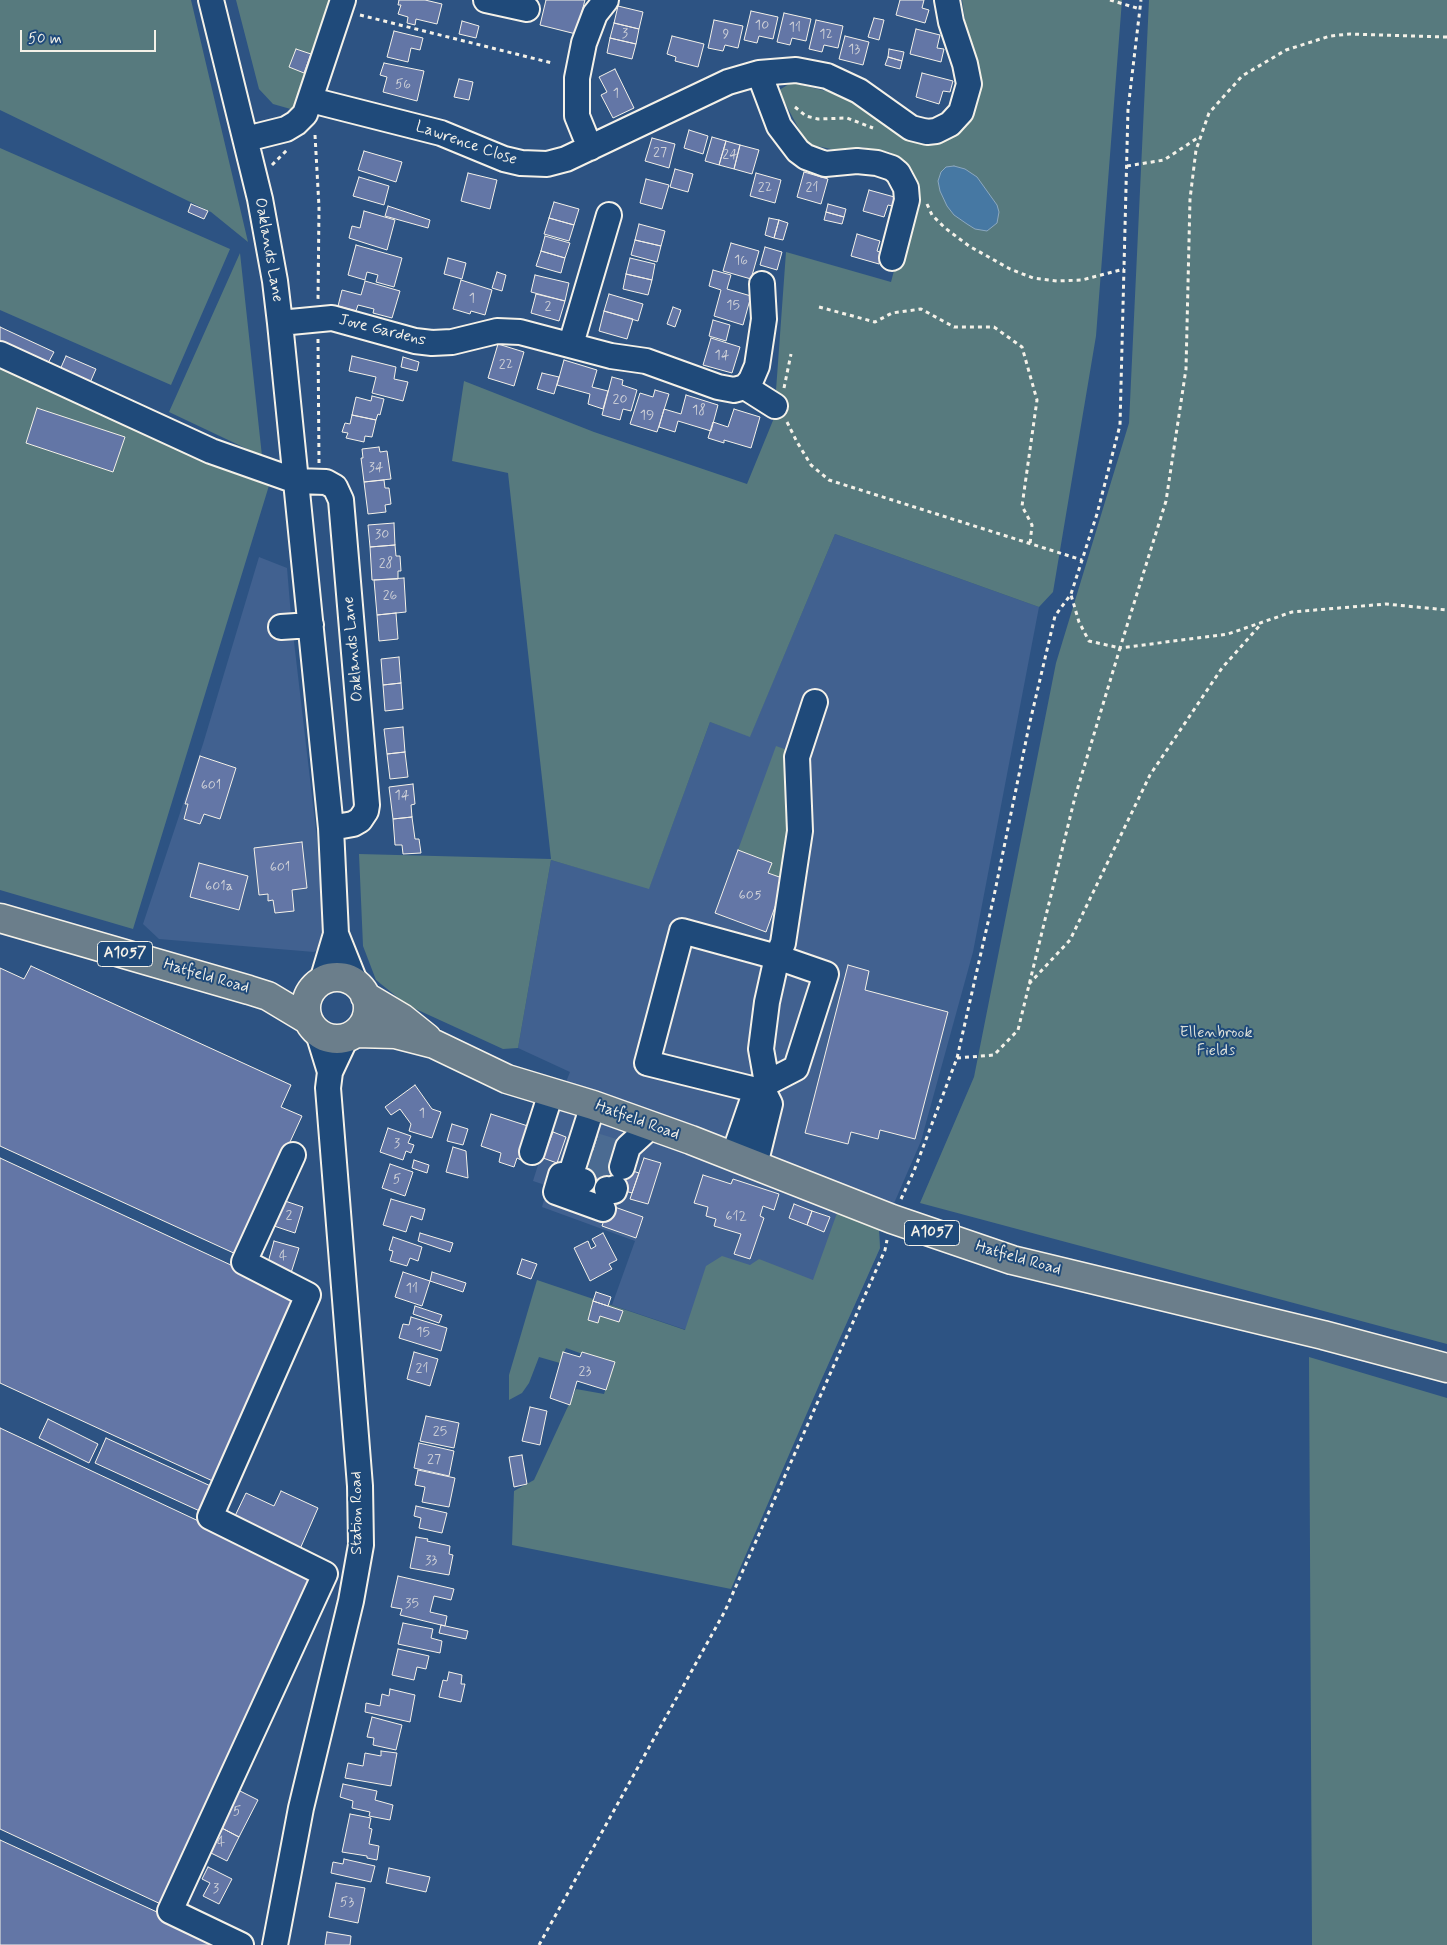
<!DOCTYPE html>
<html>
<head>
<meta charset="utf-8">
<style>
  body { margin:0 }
  #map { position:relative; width:1447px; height:1945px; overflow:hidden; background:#2d5383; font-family:Mynerve,sans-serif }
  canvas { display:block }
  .scale { position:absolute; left:20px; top:30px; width:136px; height:22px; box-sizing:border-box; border:2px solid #f4f1e8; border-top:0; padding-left:6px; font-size:15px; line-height:18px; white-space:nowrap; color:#f4f1e8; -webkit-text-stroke:4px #1f4a7a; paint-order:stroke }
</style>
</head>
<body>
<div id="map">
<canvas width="1447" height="1945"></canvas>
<div class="scale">50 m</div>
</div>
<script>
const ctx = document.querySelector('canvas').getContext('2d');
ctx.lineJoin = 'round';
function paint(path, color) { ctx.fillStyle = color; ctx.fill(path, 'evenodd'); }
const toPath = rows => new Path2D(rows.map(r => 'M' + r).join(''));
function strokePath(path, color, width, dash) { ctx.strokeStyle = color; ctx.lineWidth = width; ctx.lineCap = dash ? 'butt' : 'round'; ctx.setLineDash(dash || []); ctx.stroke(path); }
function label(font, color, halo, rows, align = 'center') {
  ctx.font = font + ' Mynerve,sans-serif'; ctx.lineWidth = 4; ctx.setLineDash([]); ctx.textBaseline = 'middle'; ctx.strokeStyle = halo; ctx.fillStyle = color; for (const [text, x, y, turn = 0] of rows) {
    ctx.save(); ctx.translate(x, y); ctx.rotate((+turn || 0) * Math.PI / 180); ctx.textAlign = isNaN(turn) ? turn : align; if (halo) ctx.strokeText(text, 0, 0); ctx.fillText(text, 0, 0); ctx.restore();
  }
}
const built = toPath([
  [835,534,1039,607,973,952,921,1141,892,1208,879,1230,880,1248,823,1376,612,1305,635,1241,542,1207,548,1186,533,1181,556,1107,570,1072,518,1048,551,860,649,888,710,722,750,736],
  [259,557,287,568,291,616,317,839,324,945,314,952,159,939,143,924,203,744]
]);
const green = toPath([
  [0,0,191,0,248,242,211,212,0,110],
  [236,0,336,0,294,110,273,104,259,89],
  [962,0,1122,0,1096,336,1053,592,1039,607,835,534,750,737,710,722,649,889,551,860,518,1048,503,1049,407,1005,376,980,363,946,359,854,551,859,508,473,452,461,464,381,594,432,747,484,774,418,786,252,891,282,913,199,895,160,890,152,861,147,855,151,845,152,812,145,799,138,800,131,785,103,776,101,776,92,789,84,797,84,830,92,855,103,907,140,929,143,950,132,969,47],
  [1149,0,1447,0,1447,1344,920,1203,974,1077,1056,663,1129,423],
  [0,148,230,249,171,385,0,310],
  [240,253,262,456,169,412],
  [0,361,271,479,133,929,0,890],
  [776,746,790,751,791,846,785,879,768,873,771,862,738,850],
  [837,1213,879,1230,880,1248,823,1376,731,1589,512,1545,514,1491,534,1480,576,1389,604,1394,613,1365,566,1348,560,1363,539,1357,529,1383,522,1393,509,1400,509,1375,537,1280,685,1330,706,1266,722,1256,750,1265,759,1259,813,1280],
  [1309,1357,1447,1398,1447,1945,1312,1945]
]);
const water = toPath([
  [954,166,965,169,977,177,997,205,999,212,997,223,987,231,975,229,967,224,954,215,947,206,940,191,938,181,941,172,946,167,954,166]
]);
const building = toPath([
  [399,0,425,0,442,4,437,24,416,19,415,25,407,23,408,17,398,14,401,5,398,5,399,0],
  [546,0,585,0,576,34,540,25,546,0],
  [900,0,924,0,922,8,929,10,925,23,896,15,900,0],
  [618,6,643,12,639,29,614,23,618,6],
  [751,11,778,17,773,39,759,36,757,43,744,40,751,11],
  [784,13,811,19,806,41,792,38,790,45,777,42,784,13],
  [874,18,884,20,879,40,868,37,874,18],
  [714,20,743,26,738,48,725,45,723,51,708,48,714,20],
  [816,20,843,26,838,48,824,45,822,52,809,49,816,20],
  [462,21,479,26,476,38,459,34,462,21],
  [614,23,639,29,636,44,610,38,614,23],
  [916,29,940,35,937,48,944,49,941,62,910,54,916,29],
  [394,31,423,38,420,50,411,48,408,62,387,57,394,31],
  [672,36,704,44,698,67,675,61,676,57,667,54,672,36],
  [845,36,869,42,863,65,839,59,845,36],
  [610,38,636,44,632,59,607,53,610,38],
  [296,49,311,54,304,73,289,67,296,49],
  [889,49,904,52,902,61,888,57,889,49],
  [888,57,902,61,900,69,885,65,888,57],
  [384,63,424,71,417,101,383,92,387,77,380,75,384,63],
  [615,69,634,108,613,118,601,95,607,92,599,77,615,69],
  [922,73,953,81,950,92,943,91,939,104,916,97,922,73],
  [459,79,473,82,469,100,454,97,459,79],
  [689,130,708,136,703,154,684,148,689,130],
  [712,137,726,141,719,165,705,161,712,137],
  [652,138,675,144,669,168,645,161,652,138],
  [726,141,740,145,734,169,719,165,726,141],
  [740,145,759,150,752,174,734,169,740,145],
  [364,151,402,162,396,182,358,170,364,151],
  [675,169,693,174,688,192,670,187,675,169],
  [804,172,828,179,821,204,797,197,804,172],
  [468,173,497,180,490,209,461,201,468,173],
  [756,173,781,180,775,203,750,196,756,173],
  [359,177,389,186,384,205,353,196,359,177],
  [646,179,669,185,662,209,640,203,646,179],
  [869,190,898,198,896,207,888,205,884,217,863,211,869,190],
  [554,202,579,209,574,225,549,218,554,202],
  [191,204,208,211,204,219,188,212,191,204],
  [828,204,846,209,844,217,826,212,828,204],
  [388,206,430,220,428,228,385,216,388,206],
  [364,211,395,220,387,250,349,238,352,226,360,228,364,211],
  [826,212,844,217,842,224,824,220,826,212],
  [549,218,574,225,569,241,544,234,549,218],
  [769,218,779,220,774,238,765,235,769,218],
  [779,220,788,223,783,240,774,238,779,220],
  [639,224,665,231,661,246,635,240,639,224],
  [857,234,880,241,877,251,882,253,879,264,851,256,857,234],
  [545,236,570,243,565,258,541,251,545,236],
  [635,240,661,246,657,262,631,255,635,240],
  [731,243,759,251,751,279,723,271,731,243],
  [356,245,402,258,394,287,376,282,378,275,367,272,365,280,348,275,356,245],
  [765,247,782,252,777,270,760,265,765,247],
  [541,251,565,258,561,273,536,266,541,251],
  [448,258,466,263,462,279,444,274,448,258],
  [630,258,655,264,652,280,626,274,630,258],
  [713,270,731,275,727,289,751,296,743,325,714,316,721,290,709,286,713,270],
  [497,272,506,275,502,291,492,288,497,272],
  [626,274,652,280,648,295,623,289,626,274],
  [535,275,569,283,565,301,531,292,535,275],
  [461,280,492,290,485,315,471,311,470,314,453,309,461,280],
  [365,281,400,291,392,318,373,313,374,309,358,305,356,311,338,306,342,290,361,295,365,281],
  [536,294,565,301,559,321,531,313,536,294],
  [609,294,643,304,638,321,604,311,609,294],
  [673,307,681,310,675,327,667,324,673,307],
  [604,311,633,319,627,339,599,331,604,311],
  [713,320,730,325,726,341,709,336,713,320],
  [0,327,54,352,46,367,0,345,0,327],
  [711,338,740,347,732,373,703,365,711,338],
  [498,344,524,352,514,386,488,378,498,344],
  [66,356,96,369,89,385,59,372,66,356],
  [352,356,396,367,394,379,408,382,403,401,372,393,376,377,349,371,352,356],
  [403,357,419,362,417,371,401,367,403,357],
  [564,360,597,370,592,387,608,391,603,409,588,404,590,394,557,385,564,360],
  [542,373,559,377,554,394,537,389,542,373],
  [612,377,623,380,622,385,637,390,631,411,623,409,620,420,602,415,612,377],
  [655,390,669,394,657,432,630,424,640,393,653,397,655,390],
  [686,395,718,405,711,431,678,421,675,432,659,427,664,409,681,414,686,395],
  [372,396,384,399,380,415,378,414,376,420,352,415,356,397,371,401,372,396],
  [37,408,125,437,113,472,26,443,37,408],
  [734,409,760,417,751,448,724,440,724,443,708,438,713,422,728,427,734,409],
  [352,415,376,420,372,437,365,436,364,442,346,438,348,433,342,432,345,423,350,424,352,415],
  [379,447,380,452,387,451,391,479,364,482,361,458,363,458,362,449,379,447],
  [384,480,385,488,389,488,391,504,385,505,386,512,368,514,364,482,384,480],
  [394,523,395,545,370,547,368,525,394,523],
  [395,545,396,556,400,556,401,571,398,571,398,579,372,580,370,547,395,545],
  [404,578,406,612,377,615,374,580,404,578],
  [396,613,398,639,379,641,377,615,396,613],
  [399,657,401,683,383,685,381,659,399,657],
  [401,683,403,709,385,711,383,685,401,683],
  [403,727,405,752,387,754,384,729,403,727],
  [405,752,408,777,390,779,387,754,405,752],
  [200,756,236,768,220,819,204,814,200,824,184,819,188,804,185,804,200,756],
  [413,784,415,804,411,805,412,817,393,819,389,787,413,784],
  [412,817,415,839,419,839,421,853,403,854,402,845,395,845,393,819,412,817],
  [302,842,307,888,292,890,294,911,275,913,273,900,268,901,268,894,259,895,254,848,302,842],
  [738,850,772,863,768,873,785,879,766,932,715,913,738,850],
  [199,863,248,876,239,910,190,897,199,863],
  [848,965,869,971,865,990,948,1012,915,1139,880,1130,878,1139,851,1132,848,1144,805,1133,848,965],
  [31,966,291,1085,281,1107,302,1116,238,1255,0,1146,0,968,24,979,31,966],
  [415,1085,432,1109,441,1112,432,1138,409,1131,411,1124,400,1109,391,1115,385,1107,415,1085],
  [491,1114,534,1128,523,1161,517,1158,514,1167,499,1162,501,1153,481,1146,491,1114],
  [452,1124,468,1129,463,1145,447,1141,452,1124],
  [388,1128,411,1136,408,1143,414,1145,411,1153,406,1151,403,1160,380,1152,388,1128],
  [553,1132,566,1137,557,1163,543,1158,553,1132],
  [598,1136,621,1143,614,1165,639,1173,632,1193,608,1186,606,1193,582,1185,598,1136],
  [453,1147,466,1151,468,1178,446,1172,453,1147],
  [0,1158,302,1298,217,1483,0,1383,0,1158],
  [644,1158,661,1163,648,1204,630,1199,644,1158],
  [414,1160,429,1165,427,1173,412,1168,414,1160],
  [390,1164,413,1172,405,1196,382,1188,390,1164],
  [703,1175,731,1184,733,1179,779,1194,774,1210,763,1206,760,1216,764,1218,750,1259,734,1254,741,1234,714,1226,716,1219,706,1216,708,1207,694,1203,703,1175],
  [391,1199,425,1209,422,1220,411,1216,406,1232,383,1225,391,1199],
  [282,1200,303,1207,295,1233,274,1226,282,1200],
  [794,1204,812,1211,807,1225,789,1218,794,1204],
  [609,1205,643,1217,636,1238,602,1226,609,1205],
  [812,1211,830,1217,824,1232,807,1225,812,1211],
  [420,1233,453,1243,450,1252,418,1241,420,1233],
  [603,1233,617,1260,609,1264,612,1269,590,1281,574,1248,588,1241,591,1249,596,1246,592,1239,603,1233],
  [393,1237,422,1247,418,1261,410,1258,407,1266,390,1261,393,1251,389,1250,393,1237],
  [274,1241,299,1248,291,1273,267,1266,274,1241],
  [522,1259,537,1264,531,1279,517,1274,522,1259],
  [403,1272,430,1281,422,1306,395,1297,403,1272],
  [432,1272,466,1283,463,1292,430,1281,432,1272],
  [596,1292,611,1297,608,1306,593,1301,596,1292],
  [593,1301,623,1311,619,1322,600,1316,598,1323,588,1320,593,1301],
  [415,1306,442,1315,439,1323,413,1314,415,1306],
  [411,1317,447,1328,441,1351,399,1338,403,1324,409,1325,411,1317],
  [414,1352,438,1359,430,1386,407,1379,414,1352],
  [563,1352,580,1357,582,1352,615,1362,606,1390,577,1381,570,1405,550,1398,563,1352],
  [530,1407,547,1411,540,1445,522,1441,530,1407],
  [426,1416,459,1423,454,1448,420,1441,426,1416],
  [48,1419,98,1444,89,1463,39,1438,48,1419],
  [0,1428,318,1577,165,1906,0,1829,0,1428],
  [106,1438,215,1488,204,1513,95,1463,106,1438],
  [419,1443,454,1451,449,1476,414,1468,419,1443],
  [522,1455,527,1484,514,1487,509,1457,522,1455],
  [418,1470,455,1478,449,1507,422,1502,425,1487,415,1485,418,1470],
  [281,1491,318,1508,300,1549,234,1518,246,1493,274,1506,281,1491],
  [416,1506,447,1513,442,1533,419,1528,421,1518,414,1516,416,1506],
  [416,1537,428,1539,427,1541,450,1546,449,1554,453,1555,449,1575,410,1568,416,1537],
  [398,1576,454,1589,451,1600,434,1596,430,1612,447,1616,445,1626,400,1615,402,1609,391,1607,398,1576],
  [403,1623,433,1629,431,1638,442,1641,440,1653,398,1644,403,1623],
  [441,1625,468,1631,466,1639,439,1633,441,1625],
  [398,1649,429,1656,426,1669,417,1667,414,1680,392,1675,398,1649],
  [449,1672,462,1675,461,1684,465,1684,461,1702,439,1697,443,1680,447,1681,449,1672],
  [390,1689,415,1695,410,1722,365,1712,366,1703,380,1706,382,1694,389,1696,390,1689],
  [372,1717,402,1725,396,1750,373,1745,374,1738,367,1737,372,1717],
  [381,1751,397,1753,391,1786,345,1778,348,1763,363,1766,365,1753,381,1756,381,1751],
  [343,1784,377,1791,375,1800,393,1805,390,1820,369,1816,370,1812,352,1808,353,1801,340,1797,343,1784],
  [234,1788,258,1800,239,1837,216,1825,234,1788],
  [350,1814,371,1818,369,1828,372,1829,369,1844,379,1846,377,1860,367,1858,367,1856,342,1852,350,1814],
  [216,1825,239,1837,227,1861,203,1849,216,1825],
  [0,1840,218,1940,216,1945,0,1945,0,1840],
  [344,1859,375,1866,371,1882,331,1873,333,1862,343,1864,344,1859],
  [208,1867,232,1879,219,1904,203,1896,210,1883,202,1879,208,1867],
  [389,1868,430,1877,426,1892,386,1883,389,1868],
  [336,1883,365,1888,358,1923,329,1917,336,1883],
  [327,1932,351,1936,350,1945,325,1945,327,1932]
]);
const minorTunnel = toPath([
  [595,1145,618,1152],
  [589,1162,620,1172]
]);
const path = toPath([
  [1110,0,1140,9],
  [360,15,552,63],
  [1447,37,1350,34,1330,36,1286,50,1242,76,1209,113,1196,150,1190,199,1186,369,1166,501,1120,648,1228,634,1292,612,1386,604,1447,610],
  [795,107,806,116,818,119,847,118,873,128],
  [315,135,319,207,318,301],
  [272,165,287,150],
  [1127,166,1164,160,1199,137],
  [927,204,932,215,945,228,969,246,1010,269,1033,278,1057,281,1082,280,1124,269],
  [819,307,875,322,892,313,921,309,954,327,994,327,1022,347,1037,400,1022,506,1032,525,1030,544],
  [318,339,319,463],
  [784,388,791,354],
  [787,422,797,442,811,465,829,480,1082,560],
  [1029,984,1070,940,1150,775,1222,668,1261,624],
  [957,1058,994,1055,1018,1030,1075,797,1120,648,1089,641,1079,622,1071,595],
  [901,1199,914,1171,957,1058,994,896,1029,726,1055,616,1071,594,1097,514,1120,425,1128,109,1141,0],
  [539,1945,725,1611,885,1250,887,1240]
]);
const minor = toPath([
  [211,0,260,199,275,281,280,323,331,828,336,934,322,981],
  [486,0,527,9],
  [759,73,779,126,798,151,806,157,825,164,857,161,877,163,892,168,898,173,906,188,907,200,892,258],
  [311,100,441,133,504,159,521,163,547,164,566,159,728,82,759,73,796,70,827,76,859,91,911,128,927,132,936,131,950,124,961,112,969,84,965,64,951,22,947,0],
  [246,139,286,129,296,123,305,114,343,0],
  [590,148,577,116,577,78,584,43,595,14,606,0],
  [280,323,332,318,415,341,432,343,452,342,497,331,520,332,611,356,646,361,718,387,734,390,745,387,751,380,757,366,764,319,762,284],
  [571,344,609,215],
  [0,354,211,451,296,481,326,482,335,487,341,500,367,805,366,811,360,820,353,824,331,828],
  [745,387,775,406],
  [281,627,311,625],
  [336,934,356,984],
  [318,1033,330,1072],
  [767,1083,796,1068,826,974,777,957,783,943,800,831,797,757,815,702],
  [532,1152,551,1093],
  [733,1157,753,1099,764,1092],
  [755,1165,770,1104,764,1092,767,1083,761,1049,767,1002,777,957,682,931,647,1063,764,1092],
  [622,1167,628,1147,651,1126],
  [570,1177,561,1175,556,1192,603,1209],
  [583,1181,570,1177,593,1105],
  [607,1189,614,1191,615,1188],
  [241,1945,170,1911,325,1574,210,1517,308,1295,244,1262,293,1155],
  [275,1945,301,1808,351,1601,361,1545,360,1486,328,1088,330,1072,346,1038]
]);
const major = toPath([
  [0,918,249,990,268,996,308,1020],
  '306 1008a31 31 0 1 1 62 0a31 31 0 1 1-62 0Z',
  [365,996,402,1018,427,1038],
  [356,1033,395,1034,434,1044,507,1079,593,1105,691,1140,892,1219,1012,1260,1323,1335,1447,1368]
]);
const numberNames = [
  ["10",762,26],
  ["11",795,28],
  ["3",625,34],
  ["9",726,35],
  ["12",826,35],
  ["13",854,50],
  ["56",403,85],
  ["1",616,94],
  ["27",660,153],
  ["24",730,155],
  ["22",765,188],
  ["21",812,188],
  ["16",741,261],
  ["1",472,299],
  ["15",733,306],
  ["2",548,307],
  ["14",722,356],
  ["22",506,365],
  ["20",620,400],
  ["18",699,411],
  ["19",647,416],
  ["34",376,468],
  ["30",382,535],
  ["28",386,564],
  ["26",390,596],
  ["601",211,786],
  ["14",402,796],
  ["601",280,868],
  ["601a",219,887],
  ["605",750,896],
  ["1",422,1114],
  ["3",397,1144],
  ["5",397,1180],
  ["2",289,1216],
  ["612",736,1217],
  ["4",283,1257],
  ["11",412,1289],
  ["15",423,1333],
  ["21",422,1369],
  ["23",585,1372],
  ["25",440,1432],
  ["27",434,1460],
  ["33",431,1561],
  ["35",412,1604],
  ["5",237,1812],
  ["4",221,1843],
  ["3",216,1889],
  ["53",347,1903]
];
const shields = [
  [125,954,55],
  [932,1233,55]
];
const shieldNames = [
  ["A1057",125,954],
  ["A1057",932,1233]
];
const streetNames = [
  ["Lawrence Close",466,144,19],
  ["Oaklands Lane",268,250,80],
  ["Jove Gardens",382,331,14],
  ["Oaklands Lane",354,649,-95],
  ["Hatfield Road",206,977,16],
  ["Hatfield Road",637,1121,20],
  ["Hatfield Road",1018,1259,16],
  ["Station Road",358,1513,-90]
];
const parkNames = [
  ["Ellenbrook",1216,1034],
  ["Fields",1216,1052]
];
paint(built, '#416190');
paint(green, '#577a7e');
paint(water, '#4678a3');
strokePath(water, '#8ca8bf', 1);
paint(building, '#6376a6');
strokePath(building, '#f4f1e8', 1);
strokePath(minorTunnel, '#4b6b92', 24, [24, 12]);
strokePath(minor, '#f4f1e8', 28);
strokePath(major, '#f4f1e8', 31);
strokePath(path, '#f4f1e8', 3, [4, 4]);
strokePath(minor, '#1f4a7a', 24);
strokePath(major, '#6b7e8b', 28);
label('14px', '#d0d2d8', null, numberNames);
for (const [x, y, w] of shields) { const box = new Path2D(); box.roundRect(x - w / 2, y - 12.5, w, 25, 4); ctx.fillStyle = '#1f4a7a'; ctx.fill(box); strokePath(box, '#f4f1e8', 1); }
label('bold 15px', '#f4f1e8', null, shieldNames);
label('16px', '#f4f1e8', '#1f4a7a', streetNames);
label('16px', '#dcdfd8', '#1f4a7a', parkNames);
</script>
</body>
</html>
